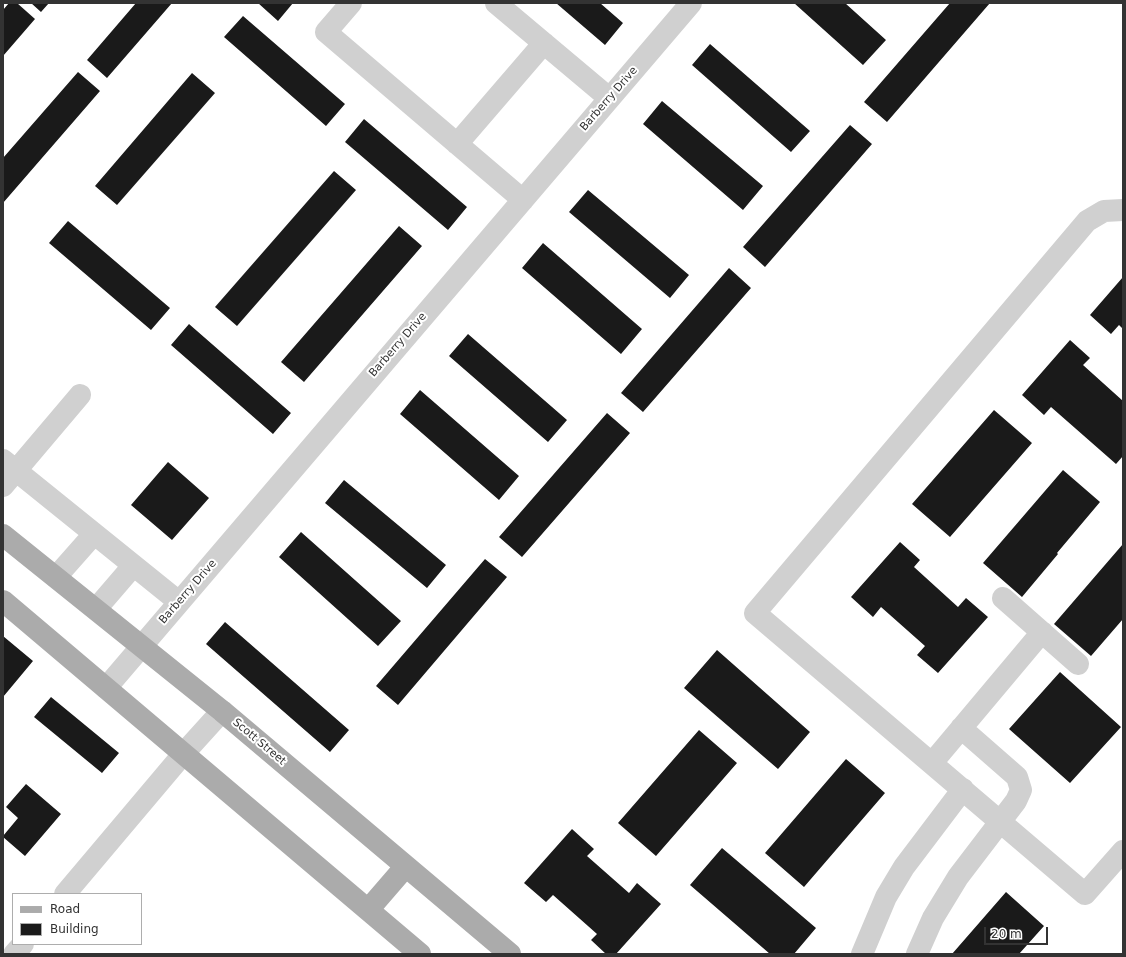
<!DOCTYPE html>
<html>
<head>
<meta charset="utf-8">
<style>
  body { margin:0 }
  #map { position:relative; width:1126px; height:957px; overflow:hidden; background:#fff; font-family:"DejaVu Sans",sans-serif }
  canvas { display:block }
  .frame { position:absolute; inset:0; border:4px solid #333; pointer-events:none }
  .legend { position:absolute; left:12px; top:893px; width:130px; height:52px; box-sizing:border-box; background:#fff; border:1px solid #adadad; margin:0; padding:5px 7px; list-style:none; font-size:12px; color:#333 }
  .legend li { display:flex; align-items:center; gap:8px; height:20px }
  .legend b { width:20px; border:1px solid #adadad }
  .scale { position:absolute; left:984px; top:927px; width:64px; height:18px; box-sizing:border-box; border:2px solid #333; border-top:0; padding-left:5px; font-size:12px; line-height:14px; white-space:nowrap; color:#333; -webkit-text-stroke:3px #fff; paint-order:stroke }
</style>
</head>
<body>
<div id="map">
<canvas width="1126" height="957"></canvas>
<div class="frame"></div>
<ul class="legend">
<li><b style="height:5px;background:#ababab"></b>Road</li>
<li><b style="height:11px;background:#1a1a1a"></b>Building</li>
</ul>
<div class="scale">20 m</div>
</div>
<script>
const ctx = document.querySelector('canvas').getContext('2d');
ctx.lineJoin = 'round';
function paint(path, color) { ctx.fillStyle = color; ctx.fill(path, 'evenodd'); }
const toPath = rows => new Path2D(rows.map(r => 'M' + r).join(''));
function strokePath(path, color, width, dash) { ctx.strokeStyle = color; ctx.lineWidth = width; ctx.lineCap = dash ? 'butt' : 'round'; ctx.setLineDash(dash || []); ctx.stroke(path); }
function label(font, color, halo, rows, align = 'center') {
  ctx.font = font + ' "DejaVu Sans",sans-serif'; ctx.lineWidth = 4; ctx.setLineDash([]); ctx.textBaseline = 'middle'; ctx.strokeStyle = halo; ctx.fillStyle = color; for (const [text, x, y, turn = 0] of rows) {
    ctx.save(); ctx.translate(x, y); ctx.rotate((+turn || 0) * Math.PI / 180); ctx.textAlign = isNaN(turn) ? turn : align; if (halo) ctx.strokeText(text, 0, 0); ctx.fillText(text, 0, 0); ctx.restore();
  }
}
const building = toPath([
  [9,3,17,3,35,19,3,56,3,10],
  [31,3,49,3,41,12],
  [136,3,172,3,107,78,87,60],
  [258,3,293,3,278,21],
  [556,3,600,3,623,23,605,45],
  [794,3,845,3,886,40,863,65],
  [950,3,990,3,887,122,864,102],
  [243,16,345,104,326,126,224,37],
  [710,44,810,131,791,152,692,65],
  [78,72,100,91,3,203,3,158],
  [192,73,215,93,117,205,95,186],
  [662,101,763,186,743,210,643,124],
  [364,119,467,207,448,230,345,142],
  [850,125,872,144,765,267,743,247],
  [334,171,356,190,237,326,215,307],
  [588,190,689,275,670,298,569,212],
  [68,221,170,308,151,330,49,243],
  [399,226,422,246,304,382,281,362],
  [543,243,642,329,621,354,522,268],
  [729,268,751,288,643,412,621,393],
  [1123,277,1123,329,1119,325,1111,334,1090,315],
  [189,324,291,413,273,434,171,345],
  [468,334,567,420,548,442,449,356],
  [1070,340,1090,358,1083,365,1123,401,1123,456,1116,464,1051,407,1044,415,1022,395],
  [420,390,519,476,499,500,400,414],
  [994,410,1032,443,950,537,912,504],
  [607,413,630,433,522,557,499,537],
  [168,462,209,498,172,540,131,505],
  [1063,470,1100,502,1057,553,1058,554,1022,597,983,563],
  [344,480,446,565,427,588,325,503],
  [301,532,401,621,378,646,279,557],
  [900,542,920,560,914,567,958,607,966,598,988,617,938,673,917,655,925,646,881,607,873,617,851,597],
  [1123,544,1123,619,1091,656,1054,624],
  [485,559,507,577,398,705,376,686],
  [225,622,349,730,330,752,206,644],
  [3,636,33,661,3,697],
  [717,650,810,732,778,769,684,688],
  [1060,672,1121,727,1070,783,1009,729],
  [51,697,119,753,102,773,34,717],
  [699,730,737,763,656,856,618,823],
  [846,759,885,793,804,887,765,853],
  [26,784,61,814,25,856,3,837,3,836,18,818,6,807],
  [572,829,594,849,587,856,629,893,637,883,661,904,616,954,606,954,591,940,597,934,553,895,546,902,524,883],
  [722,848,816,928,794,954,770,954,690,885],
  [1006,892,1044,926,1019,954,952,954]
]);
const minor = toPath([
  [351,3,326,32,523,200],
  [496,3,609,98],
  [457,144,544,43],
  [1123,210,1104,211,1087,221,755,613,1085,894,1123,851],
  [3,460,179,602],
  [3,486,80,395],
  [56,577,94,534],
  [1003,598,1078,664],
  [96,609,133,566],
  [106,688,691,3],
  [932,763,1042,632],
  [65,894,184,753,222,711],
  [14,954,23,944],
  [862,954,886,897,904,867,963,789],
  [917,954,933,918,958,877,1016,801,1021,790,1017,777,961,728]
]);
const major = toPath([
  [3,535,222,711,510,954],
  [3,601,420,954],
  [368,910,406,866]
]);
const streetNames = [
  ["Barberry Drive",609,99,-49],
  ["Barberry Drive",398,345,-49],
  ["Barberry Drive",188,592,-49],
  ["Scott Street",259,742,40]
];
paint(building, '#1a1a1a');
strokePath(minor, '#d0d0d0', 22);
strokePath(major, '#ababab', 22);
label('11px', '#333', '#fff', streetNames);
</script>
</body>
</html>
